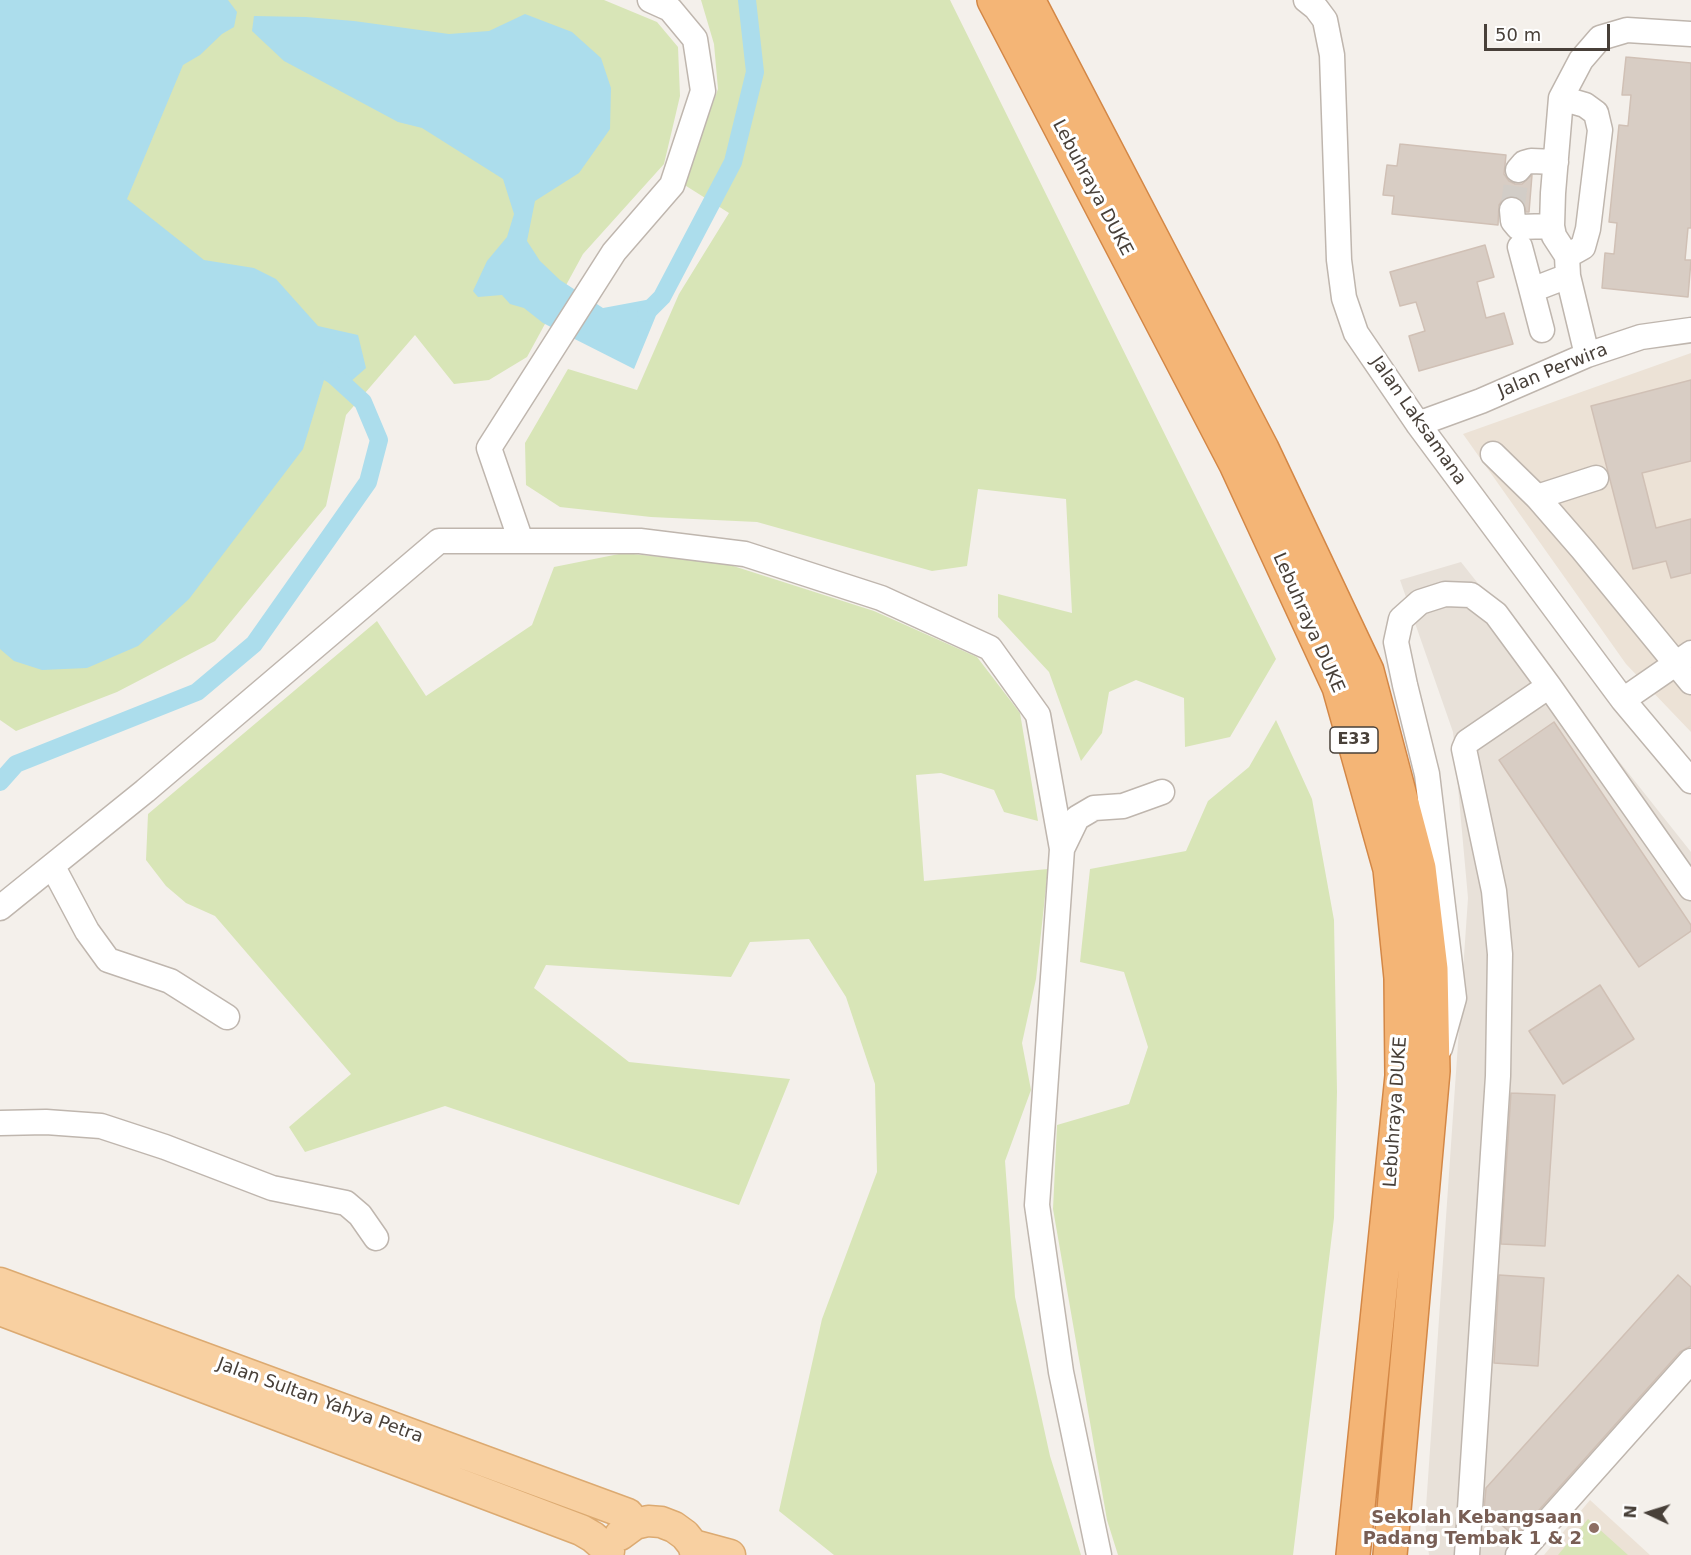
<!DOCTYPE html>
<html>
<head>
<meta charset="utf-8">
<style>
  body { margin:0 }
  #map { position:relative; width:1691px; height:1555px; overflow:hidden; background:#f4f0eb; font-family:"DejaVu Sans",sans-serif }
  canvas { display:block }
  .north { position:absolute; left:1619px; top:1483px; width:60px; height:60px; -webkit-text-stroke:4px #fff; paint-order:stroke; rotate:274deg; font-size:16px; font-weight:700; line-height:24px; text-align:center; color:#484039 }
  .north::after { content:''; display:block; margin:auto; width:21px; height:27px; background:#484039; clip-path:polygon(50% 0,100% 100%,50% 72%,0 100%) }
  .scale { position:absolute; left:1484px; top:24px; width:126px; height:27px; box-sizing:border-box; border:3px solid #484039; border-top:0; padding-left:8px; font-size:18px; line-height:21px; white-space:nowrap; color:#484039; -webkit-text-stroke:4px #fff; paint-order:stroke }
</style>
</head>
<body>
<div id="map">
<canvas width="1691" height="1555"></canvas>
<div class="north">N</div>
<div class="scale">50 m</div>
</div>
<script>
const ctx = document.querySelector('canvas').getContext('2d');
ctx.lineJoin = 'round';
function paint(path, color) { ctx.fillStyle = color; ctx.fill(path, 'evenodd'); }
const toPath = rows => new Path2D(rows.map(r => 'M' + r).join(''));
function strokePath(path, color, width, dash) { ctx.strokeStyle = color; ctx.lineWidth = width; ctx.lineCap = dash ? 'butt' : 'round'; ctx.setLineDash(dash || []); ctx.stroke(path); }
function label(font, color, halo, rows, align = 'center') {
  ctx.font = font + ' "DejaVu Sans",sans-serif'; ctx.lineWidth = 6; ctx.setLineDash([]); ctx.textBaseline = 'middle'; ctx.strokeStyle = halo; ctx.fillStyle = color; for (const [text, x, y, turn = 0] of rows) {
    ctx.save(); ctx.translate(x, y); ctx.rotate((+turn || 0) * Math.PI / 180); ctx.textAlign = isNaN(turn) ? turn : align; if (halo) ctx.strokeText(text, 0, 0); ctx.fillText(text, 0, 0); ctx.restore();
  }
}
const residential = toPath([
  [1461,562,1691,852,1691,1369,1526,1555,1429,1555,1425,1522,1468,898,1453,732,1400,580]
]);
const education = toPath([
  [1691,353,1691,732,1626,664,1463,434],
  [1590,1500,1650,1555,1544,1555]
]);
const green = toPath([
  [0,0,604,0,657,22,678,47,680,96,664,164,583,254,527,357,489,380,454,384,415,335,346,415,326,506,215,641,117,692,16,731,0,720],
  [701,0,950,0,1276,659,1230,737,1185,747,1184,698,1136,680,1109,692,1102,733,1081,761,1049,672,998,617,998,594,1072,613,1066,499,978,489,967,566,932,571,757,522,651,517,560,507,526,485,525,443,568,369,637,390,679,294,729,213,683,184,718,89,714,44],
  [624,553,727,564,874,611,977,657,1020,713,1038,821,1004,812,994,790,941,773,916,775,924,881,1048,869,1036,979,1022,1043,1031,1090,1005,1161,1015,1297,1050,1456,1081,1555,834,1555,779,1511,822,1319,877,1172,875,1084,846,997,809,939,750,942,731,977,546,965,534,988,629,1062,790,1079,739,1205,445,1106,305,1152,289,1127,351,1074,215,916,186,903,166,886,146,860,148,814,377,621,426,696,532,625,554,567],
  [1276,720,1312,799,1334,920,1337,1092,1334,1218,1293,1555,1118,1555,1107,1520,1053,1209,1057,1125,1129,1104,1148,1047,1124,972,1080,962,1090,869,1186,851,1208,801,1249,767],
  [1588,1519,1628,1555,1558,1555]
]);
const water = toPath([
  [0,0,228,0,237,12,234,27,222,34,200,55,183,65,127,199,204,260,254,268,276,279,318,326,358,335,366,368,341,390,324,380,303,449,189,599,138,646,87,668,42,670,14,661,0,649],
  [525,14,572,32,601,58,611,88,610,129,579,173,535,201,527,241,540,261,560,280,603,308,662,297,655,318,634,369,543,323,524,308,510,304,502,295,478,297,473,291,487,261,507,237,514,214,503,179,422,128,398,122,284,61,252,31,254,16,306,17,354,21,449,34,489,31]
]);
const canal = toPath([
  [646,313,662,297,733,162,755,72,747,0],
  [0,782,16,764,197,692,254,644,368,482,379,440,363,402,328,370]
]);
const building = toPath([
  [1626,57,1691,63,1691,228,1688,228,1685,260,1691,260,1688,297,1602,288,1605,253,1614,254,1617,223,1609,222,1619,125,1628,126,1631,95,1622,95,1626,57],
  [1400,144,1506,155,1504,174,1509,181,1515,184,1522,184,1532,175,1529,212,1526,212,1523,201,1517,197,1511,196,1504,198,1499,205,1498,225,1392,214,1394,196,1383,195,1387,165,1397,166,1400,144],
  [1485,245,1494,277,1477,282,1486,318,1504,313,1513,344,1419,371,1409,336,1425,331,1416,302,1400,306,1390,272,1485,245],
  [1691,380,1691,461,1642,473,1656,528,1691,519,1691,573,1671,578,1666,561,1633,569,1591,406,1691,380],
  [1554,722,1691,925,1691,931,1639,967,1499,760,1554,722],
  [1600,985,1634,1039,1563,1084,1529,1031,1600,985],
  [1511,1093,1555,1095,1545,1246,1501,1244,1511,1093],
  [1499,1275,1544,1278,1538,1366,1494,1363,1499,1275],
  [1678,1275,1691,1287,1691,1346,1680,1352,1515,1537,1484,1509,1486,1488,1678,1275]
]);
const minorTunnel = toPath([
  [1512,210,1518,170]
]);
const minor = toPath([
  [1306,0,1316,8,1325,20,1332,55,1339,260,1344,298,1356,333,1418,424,1623,700,1691,781],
  [1561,98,1585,105,1596,113,1600,130,1588,229,1583,247,1567,256],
  [1518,170,1524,163,1531,161,1556,162],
  [1512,210,1513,221,1518,227,1552,226],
  [1520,247,1531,288],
  [1542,330,1531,288,1542,286,1568,276],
  [1587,355,1568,276,1567,256,1554,236,1552,226,1553,193,1561,98,1581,60,1600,38,1627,30,1691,34],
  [1418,424,1481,401,1587,355,1641,337,1691,330],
  [1493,454,1537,497,1583,550,1691,682],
  [1537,497,1596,478],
  [521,541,489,448,614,252,672,185,703,91,695,39,670,9,650,0],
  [1623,700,1691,653],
  [1062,849,1077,818,1094,808,1123,806,1162,792],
  [53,867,87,931,108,960,170,981,227,1017],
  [0,908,145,791,439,541,640,541,745,554,881,598,990,648,1038,715,1062,849,1037,1205,1061,1372,1099,1555],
  [1440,1048,1454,998,1427,774,1405,685,1396,642,1401,619,1420,602,1445,594,1471,595,1496,614,1549,686,1691,888],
  [0,1123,46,1122,101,1126,165,1147,272,1188,346,1203,360,1215,376,1238],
  [1467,1555,1498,1076,1500,954,1494,891,1464,749,1467,742,1549,686],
  [1518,1555,1691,1361]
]);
const major = toPath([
  [0,1283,628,1514,635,1524],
  [0,1310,581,1530,593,1537,609,1551],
  [620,1535,635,1524,648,1521,661,1522,674,1527,685,1535,693,1545,696,1555],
  [693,1545,730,1555]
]);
const highway = toPath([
  [994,0,1236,464,1339,687,1390,869,1401,978,1402,1076,1353,1555],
  [1028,0,1262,449,1367,671,1419,868,1431,969,1433,1071,1390,1555]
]);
const markers = [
  [1594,1528,6,"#8d6e63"]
];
const shields = [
  [1354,740,48]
];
const shieldNames = [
  ["E33",1354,740]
];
const streetNames = [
  ["Lebuhraya DUKE",1092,188,62],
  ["Jalan Perwira",1553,371,-22],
  ["Jalan Laksamana",1418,421,55],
  ["Lebuhraya DUKE",1308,623,66],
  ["Lebuhraya DUKE",1396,1112,-86],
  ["Jalan Sultan Yahya Petra",320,1401,20]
];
const educationNames = [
  ["Sekolah Kebangsaan",1582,1518],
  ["Padang Tembak 1 & 2",1582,1539]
];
paint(residential, '#e8e1d9');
paint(education, '#ece2d6');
paint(green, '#d8e5b7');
paint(water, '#acddec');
strokePath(canal, '#acddec', 18);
paint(building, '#d8cdc4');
strokePath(building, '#d0c0b5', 1.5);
strokePath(minorTunnel, '#d2cdc7', 24, [24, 12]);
strokePath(minor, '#bfb6ae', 27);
strokePath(major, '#dcaa71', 33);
strokePath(highway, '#d38746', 36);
strokePath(minor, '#fff', 24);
strokePath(major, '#f8d0a1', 30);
strokePath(highway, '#f4b576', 33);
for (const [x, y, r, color] of markers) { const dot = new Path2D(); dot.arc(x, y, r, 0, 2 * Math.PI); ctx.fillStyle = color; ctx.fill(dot); strokePath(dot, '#fff', 2); }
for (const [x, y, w] of shields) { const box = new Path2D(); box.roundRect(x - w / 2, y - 13, w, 26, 4.5); ctx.fillStyle = '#fff'; ctx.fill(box); strokePath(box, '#484039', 1.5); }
label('bold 16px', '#484039', null, shieldNames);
label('18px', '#484039', '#fff', streetNames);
label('bold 18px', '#785e54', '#fff', educationNames, 'right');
</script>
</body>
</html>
